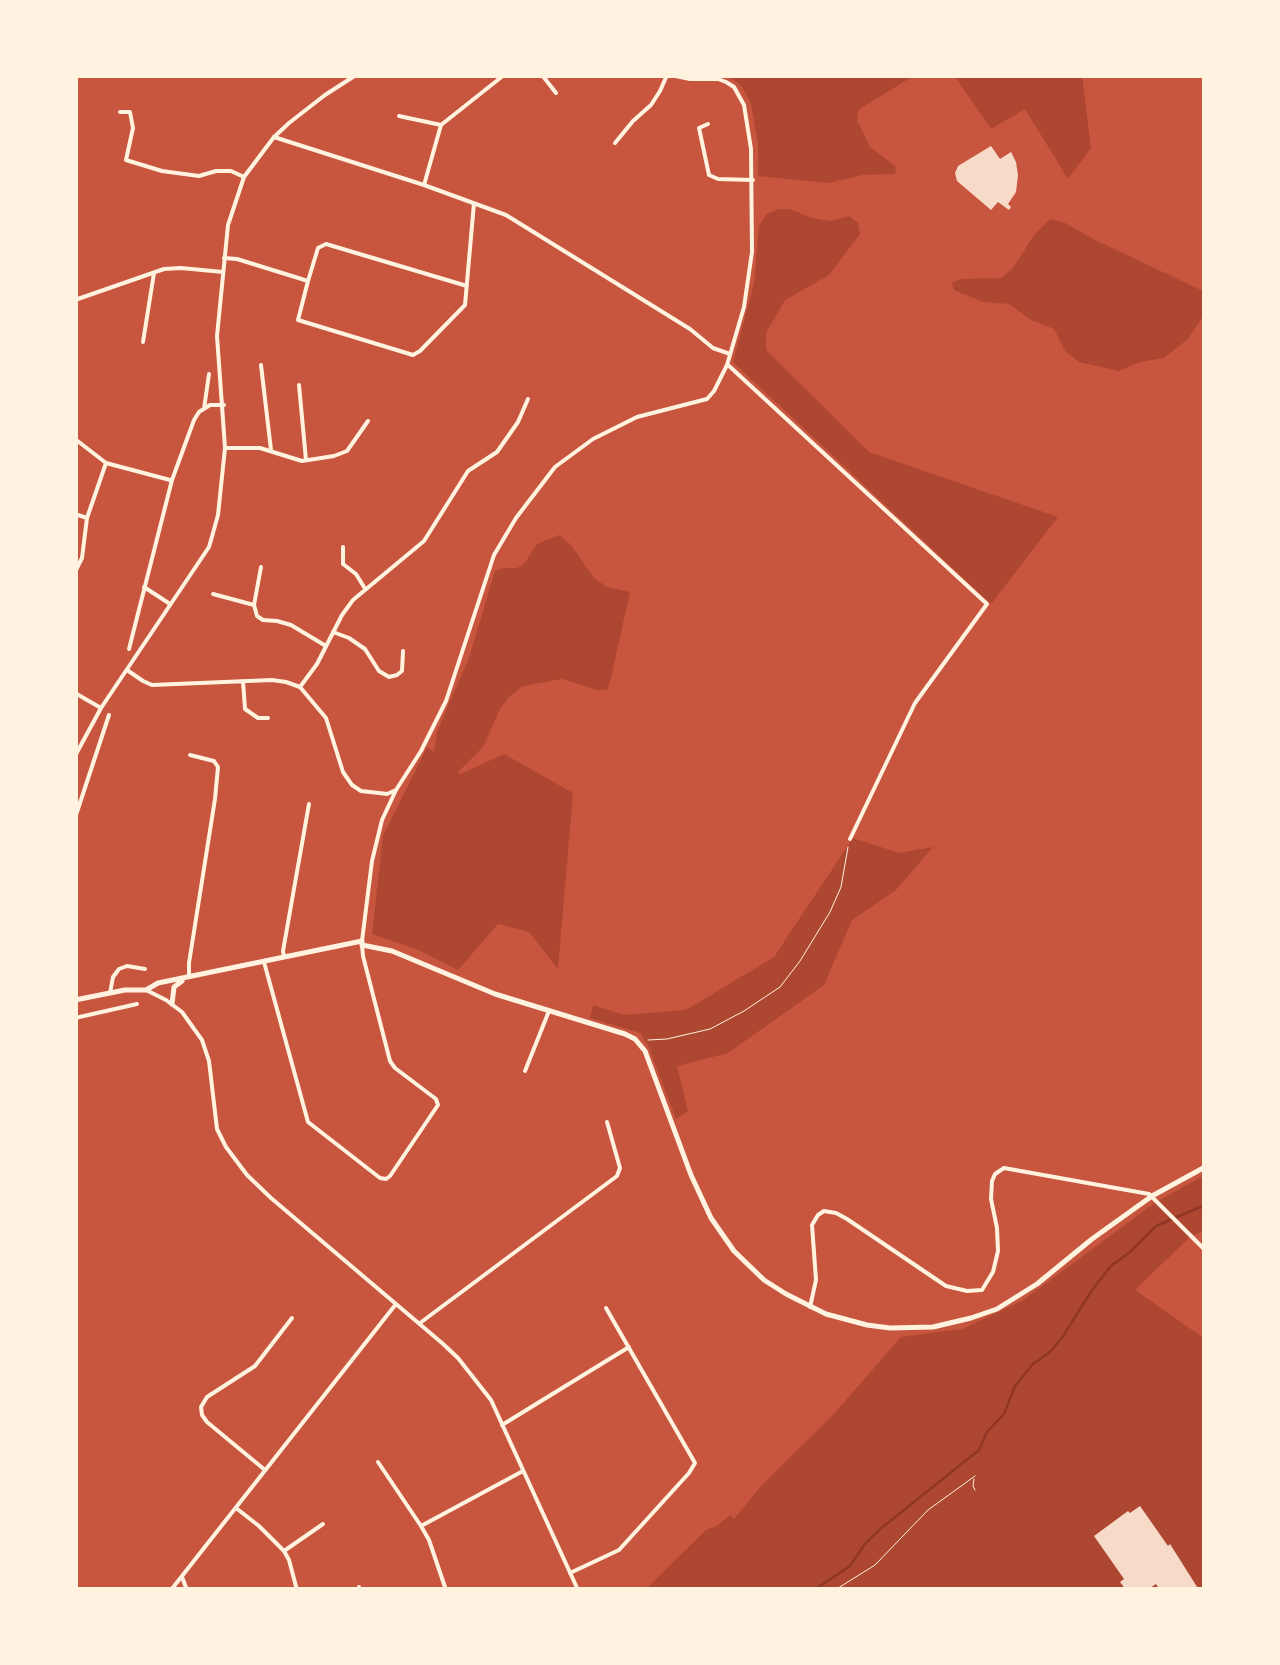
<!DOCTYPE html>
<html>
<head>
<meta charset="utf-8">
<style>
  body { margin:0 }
  #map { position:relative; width:1280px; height:1665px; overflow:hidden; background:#c8553d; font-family:Commissioner,sans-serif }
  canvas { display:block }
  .frame { position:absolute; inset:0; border:78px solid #fff3e0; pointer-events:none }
</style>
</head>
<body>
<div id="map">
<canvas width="1280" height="1665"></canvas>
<div class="frame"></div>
</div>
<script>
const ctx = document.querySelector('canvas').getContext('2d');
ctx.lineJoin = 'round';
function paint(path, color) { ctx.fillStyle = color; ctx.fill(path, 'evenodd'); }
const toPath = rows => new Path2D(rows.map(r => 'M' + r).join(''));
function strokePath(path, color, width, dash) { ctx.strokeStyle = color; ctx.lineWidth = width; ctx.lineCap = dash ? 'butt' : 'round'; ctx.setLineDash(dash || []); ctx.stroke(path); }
const green = toPath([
  [719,75,915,75,858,110,857,120,870,147,895,166,896,174,862,175,828,183,758,176,758,144,751,103,742,87,733,79],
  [954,75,1082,75,1091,148,1068,179,1025,109,991,129],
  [778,209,790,209,812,218,831,221,849,216,858,223,860,234,829,275,785,300,766,333,766,350,869,452,1058,517,991,604,733,362,754,284,759,225,767,214],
  [1050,219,1065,223,1093,239,1205,292,1205,313,1188,339,1164,358,1140,362,1119,371,1079,362,1065,351,1054,329,1031,320,1009,304,983,302,954,290,952,283,960,279,1001,278,1013,268,1034,235],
  [559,535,570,544,594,578,607,587,630,592,610,682,607,690,597,690,562,679,523,686,510,696,500,709,483,747,458,772,460,774,504,754,573,793,558,969,529,932,498,924,458,970,416,949,372,934,383,836,427,747,434,752,437,732,469,658,495,571,503,568,517,568,524,564,537,544],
  [853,838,899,853,933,847,896,890,852,920,824,985,728,1053,677,1066,688,1111,676,1119,648,1045,640,1033,590,1018,593,1005,624,1015,686,1010,774,957],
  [1205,1175,1205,1230,1190,1237,1135,1290,1205,1339,1205,1590,645,1590,706,1530,717,1526,730,1515,734,1519,763,1484,833,1415,901,1337,962,1329,1022,1301,1156,1202]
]);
const stream = toPath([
  [814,1590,850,1566,865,1544,879,1530,979,1450,987,1432,1004,1414,1015,1386,1033,1364,1050,1352,1062,1338,1092,1290,1111,1266,1130,1252,1156,1226,1205,1205]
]);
const building = toPath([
  [991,146,1000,159,1011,152,1016,162,1018,175,1016,192,1008,204,1011,207,1009,210,998,202,991,210,957,181,955,173,958,166],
  [1140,1506,1168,1546,1170,1544,1199,1590,1160,1590,1156,1584,1147,1590,1126,1590,1120,1582,1124,1579,1094,1536,1128,1511,1130,1513]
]);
const path = toPath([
  [648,1040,667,1039,710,1029,744,1011,780,987,800,961,830,912,841,887,848,847],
  [974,1479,973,1486,975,1490],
  [835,1590,875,1565,928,1510,975,1476]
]);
const minor = toPath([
  [542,75,556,93],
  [120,112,130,112,133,128,126,160,162,171,199,176,216,171,231,171,244,177],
  [399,116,441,125],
  [708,124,699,128,709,175,718,179,753,180],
  [274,137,424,185,506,215,690,329,713,348,730,354],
  [615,143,633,121,651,105,660,91,667,75],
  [424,185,441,125,504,75],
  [224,258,237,259,308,281,298,320,413,355,420,351,465,305,474,203],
  [308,281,318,248,326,244,467,286],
  [75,300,164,269,181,268,223,272],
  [143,342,154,273],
  [261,365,271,450],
  [728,365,987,604,915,703,850,839],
  [299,385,306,460],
  [204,409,209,374],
  [75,439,106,463,170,480],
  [225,448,260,448,302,461,334,456,347,451,368,421],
  [75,514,87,518],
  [343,547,343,564,356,574,364,587],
  [75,572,82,558,87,518,106,463],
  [144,587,170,604],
  [213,594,254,605,257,616,263,620,277,621,291,625,326,646],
  [254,605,261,567],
  [333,632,349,638,365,649,379,671,389,677,397,675,402,671,403,651],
  [129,649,172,480,194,420,199,412,210,405,224,405],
  [127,670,143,681,152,685,272,680,286,682,300,687,326,718,343,772,352,785,361,791,379,793,387,794,396,790],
  [243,681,245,709,258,718,268,718],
  [300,687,317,664,342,615,353,600,424,541,468,471,497,452,518,422,528,399],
  [75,693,101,708],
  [75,818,109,715],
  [362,941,372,861,382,820,396,790,421,751,446,701,494,555,516,518,555,467,593,439,637,417,707,399,714,391,727,365,744,307,752,252,751,149,744,105,734,87,726,82,718,79,690,79,671,75],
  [284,957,283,951,309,804],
  [264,962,308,1122,380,1178,386,1179,390,1176,438,1105,436,1099,395,1068,390,1061,363,956,362,945],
  [189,977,189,963,215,799,218,767,214,761,190,755],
  [110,993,113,977,119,969,127,966,145,969],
  [75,1018,137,1004],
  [525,1071,549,1011],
  [810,1307,816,1280,812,1225,818,1215,824,1211,836,1213,847,1219,946,1286,967,1291,982,1290,993,1272,998,1251,997,1228,991,1199,992,1181,995,1174,1004,1168,1149,1194,1205,1250],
  [420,1323,617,1176,620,1168,607,1122],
  [502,1425,629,1347],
  [378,1462,421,1526,429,1540,446,1590],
  [265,1470,207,1422,202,1415,201,1407,207,1397,255,1366,292,1318],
  [236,1508,259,1526,284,1551,289,1560,297,1590],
  [421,1526,523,1471],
  [284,1551,323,1524],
  [570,1573,619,1550,689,1473,695,1463,606,1308],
  [182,1577,187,1590],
  [359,1587,359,1590]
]);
const tertiary = toPath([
  [75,756,101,708,209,547,213,533,218,515,225,448,217,336,228,225,244,177,274,137,289,123,325,95,356,75],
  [146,990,166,1000,182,1012,202,1040,209,1061,217,1129,226,1147,247,1175,271,1198,442,1343,458,1358,491,1400,578,1590],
  [171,1590,396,1304]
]);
const secondary = toPath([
  [75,1000,125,990,146,990,158,983,362,941,362,945,392,951,495,994,625,1034,635,1039,645,1051,691,1175,711,1218,734,1251,764,1280,786,1294,826,1314,867,1325,890,1328,933,1327,971,1318,997,1309,1037,1284,1092,1239,1152,1196,1205,1167],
  [172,1004,174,987,182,981]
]);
paint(green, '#ae4732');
strokePath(stream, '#8f3625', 2.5);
paint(building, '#f7dbc8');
strokePath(path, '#fff3e0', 1);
strokePath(minor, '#fff3e0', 4);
strokePath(tertiary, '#fff3e0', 4);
strokePath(secondary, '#fff3e0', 5);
</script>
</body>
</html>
